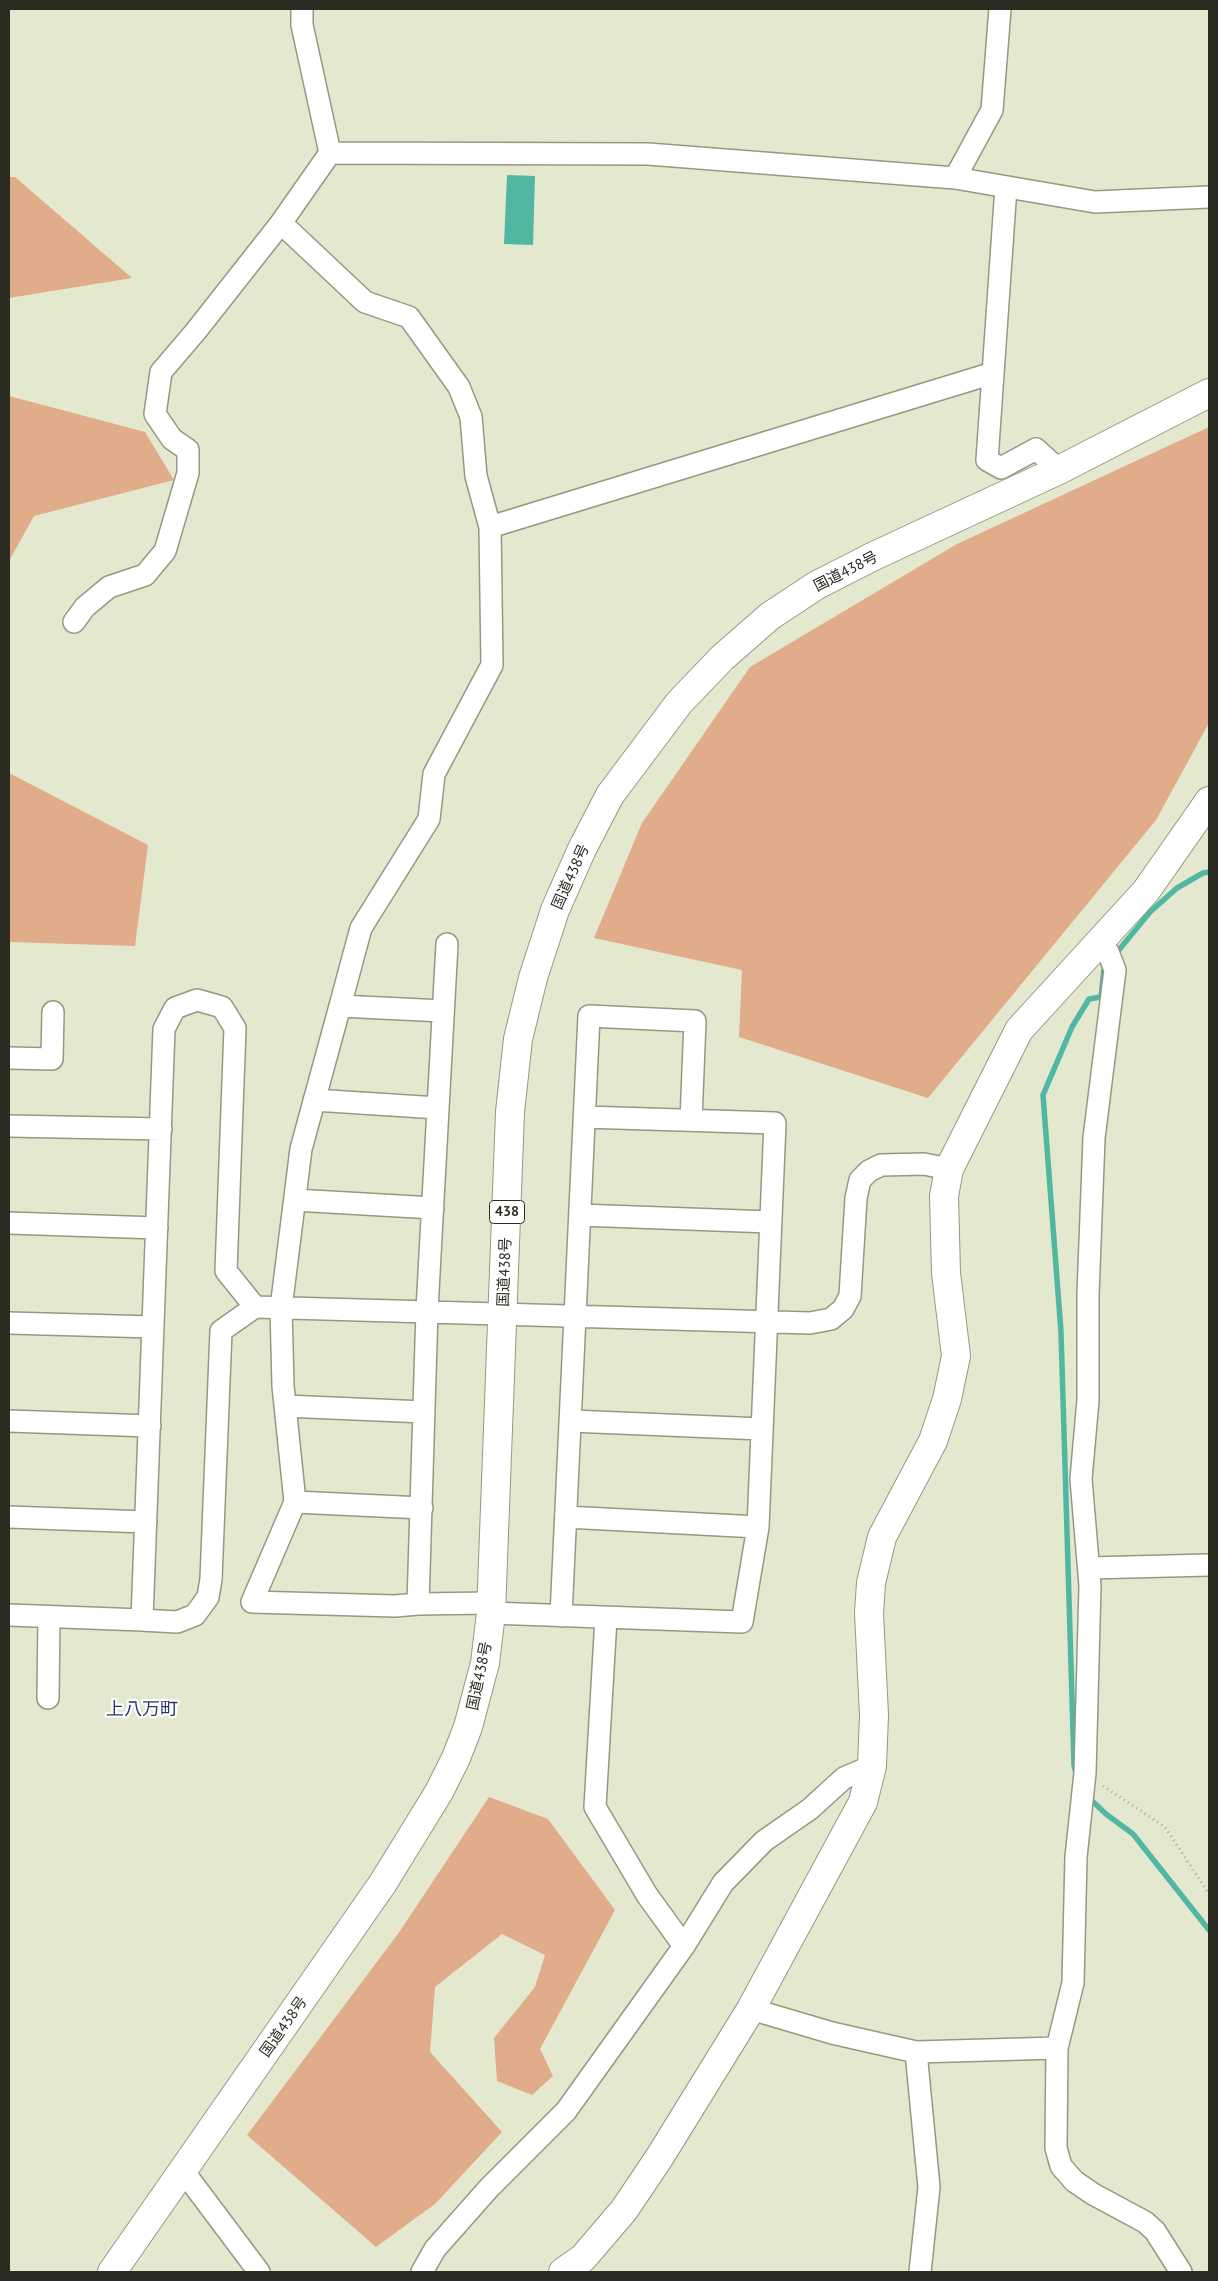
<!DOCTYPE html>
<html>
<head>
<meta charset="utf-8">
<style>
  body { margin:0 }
  #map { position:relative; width:1218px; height:2281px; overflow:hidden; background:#e3e8cf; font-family:"PT Sans",sans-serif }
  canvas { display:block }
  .frame { position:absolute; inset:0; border:10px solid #2a2c22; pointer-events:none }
</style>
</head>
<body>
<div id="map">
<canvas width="1218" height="2281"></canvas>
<div class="frame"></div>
</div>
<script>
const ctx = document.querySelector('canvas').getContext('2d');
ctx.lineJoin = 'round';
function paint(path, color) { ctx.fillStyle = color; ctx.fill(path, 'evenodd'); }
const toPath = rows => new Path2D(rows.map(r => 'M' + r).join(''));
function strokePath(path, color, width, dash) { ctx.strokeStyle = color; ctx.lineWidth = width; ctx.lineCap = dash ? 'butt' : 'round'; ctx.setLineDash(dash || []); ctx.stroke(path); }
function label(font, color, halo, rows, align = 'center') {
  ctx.font = font + ' "PT Sans","Noto Sans JP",sans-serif'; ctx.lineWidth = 4.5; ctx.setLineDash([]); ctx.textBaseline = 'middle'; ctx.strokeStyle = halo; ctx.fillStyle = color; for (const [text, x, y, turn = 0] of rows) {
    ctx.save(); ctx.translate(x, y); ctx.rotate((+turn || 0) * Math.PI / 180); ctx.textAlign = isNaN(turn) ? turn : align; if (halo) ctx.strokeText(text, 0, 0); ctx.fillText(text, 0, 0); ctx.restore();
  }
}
const green = toPath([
  [9,177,15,177,132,278,9,298],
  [9,396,145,432,174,480,34,516,9,561],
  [1209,427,1209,723,1156,820,928,1098,739,1037,742,970,594,938,642,823,750,667,957,544],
  [9,773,148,845,135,946,9,942],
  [489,1797,548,1819,615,1910,540,2049,553,2076,532,2095,497,2081,494,2038,535,1987,545,1955,502,1934,435,1987,430,2052,502,2132,435,2204,376,2247,247,2135,400,1931]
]);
const water = toPath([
  [507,175,535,176,533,245,504,244]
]);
const stream = toPath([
  [1114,956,1150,912,1177,888,1203,873,1209,872],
  [1076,1774,1074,1765,1061,1332,1043,1095,1072,1027,1089,999,1101,997,1104,969,1107,965],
  [1089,1798,1106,1814,1133,1834,1209,1930]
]);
const path = toPath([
  [1103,1786,1165,1827,1209,1894]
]);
const street = toPath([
  [302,9,302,25,330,153,648,154,955,178,1095,202,1209,197],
  [330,153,281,223,365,302,409,317,459,387,471,417,476,476,490,527],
  [955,178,992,110,1000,9],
  [1006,187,987,460,1001,468,1036,449,1059,470],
  [74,622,85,607,109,587,145,575,165,551,188,473,188,450,172,439,155,414,161,372,196,331,281,223],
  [1100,943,1108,952,1115,970,1094,1138,1088,1294,1088,1400,1081,1479,1090,1586,1085,1773,1076,1857,1073,1983,1057,2048,1056,2148,1061,2166,1074,2181,1093,2194,1145,2222,1155,2231,1181,2272],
  [340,1006,361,928,429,819,434,774,492,665,490,527,993,373],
  [443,1011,340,1006,301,1149,281,1308,283,1386,295,1502,252,1602,395,1606,418,1604,491,1603],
  [9,1058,52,1059,53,1012],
  [314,1100,438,1108],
  [9,1126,161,1129],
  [295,1200,433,1208],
  [580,1215,770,1222],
  [9,1223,157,1228],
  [255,1307,221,1331,211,1579,208,1597,195,1615,177,1622,142,1620,164,1029,175,1008,197,1000,222,1007,235,1028,226,1271,255,1307,810,1323,831,1319,843,1309,850,1296,856,1198,860,1180,869,1171,881,1165,924,1164,949,1169],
  [9,1323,153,1327],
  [285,1406,424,1412],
  [9,1421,150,1426],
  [571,1421,762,1429],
  [295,1502,422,1508],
  [9,1517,146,1522],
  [566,1517,758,1527],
  [1089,1568,1209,1565],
  [418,1604,427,1310,447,944],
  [491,1613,742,1622,758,1527,775,1123,585,1117],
  [9,1615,142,1620],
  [561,1616,589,1016,695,1021,691,1120],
  [606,1618,595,1807,647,1895,684,1946],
  [48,1698,49,1617],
  [751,2009,832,2033,916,2052,1057,2048],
  [916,2052,929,2187,920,2272],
  [184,2172,259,2272],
  [422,2272,435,2249,489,2188,566,2111,684,1946,723,1883,764,1841,810,1809,844,1778,872,1766]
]);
const secondary = toPath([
  [563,2272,583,2258,624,2210,659,2158,751,2009,863,1802,872,1766,874,1715,869,1613,871,1583,882,1537,933,1441,947,1399,956,1356,946,1273,944,1196,949,1169,1019,1030,1146,891,1209,801]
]);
const highway = toPath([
  [112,2272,383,1883,439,1792,456,1758,468,1727,485,1663,491,1613,510,1112,518,1039,533,978,555,910,582,849,610,795,679,703,722,658,770,616,817,585,874,556,1059,470,1209,393]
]);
const shields = [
  [507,1212,35]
];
const shieldNames = [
  ["438",507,1212]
];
const streetNames = [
  ["国道438号",846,572,-27],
  ["国道438号",571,877,-66],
  ["国道438号",505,1272,-88],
  ["国道438号",480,1676,-78],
  ["国道438号",284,2027,-55]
];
const quarterNames = [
  ["上八万町",142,1710]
];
paint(green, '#e1ac8a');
paint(water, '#52b7a2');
strokePath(stream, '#52b7a2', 5.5);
strokePath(street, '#959982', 24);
strokePath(secondary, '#959982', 30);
strokePath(highway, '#959982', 30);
strokePath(path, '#a5a995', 3, [1, 4]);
strokePath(street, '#fff', 21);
strokePath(secondary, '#fff', 28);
strokePath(highway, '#fff', 28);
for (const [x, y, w] of shields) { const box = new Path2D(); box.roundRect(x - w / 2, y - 11.5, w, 23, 4); ctx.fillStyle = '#fff'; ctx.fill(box); strokePath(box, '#2a2c22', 1); }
label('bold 14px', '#2a2c22', null, shieldNames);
label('15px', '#2a2c22', '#fff', streetNames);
label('18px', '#28356e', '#fff', quarterNames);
</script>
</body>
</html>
